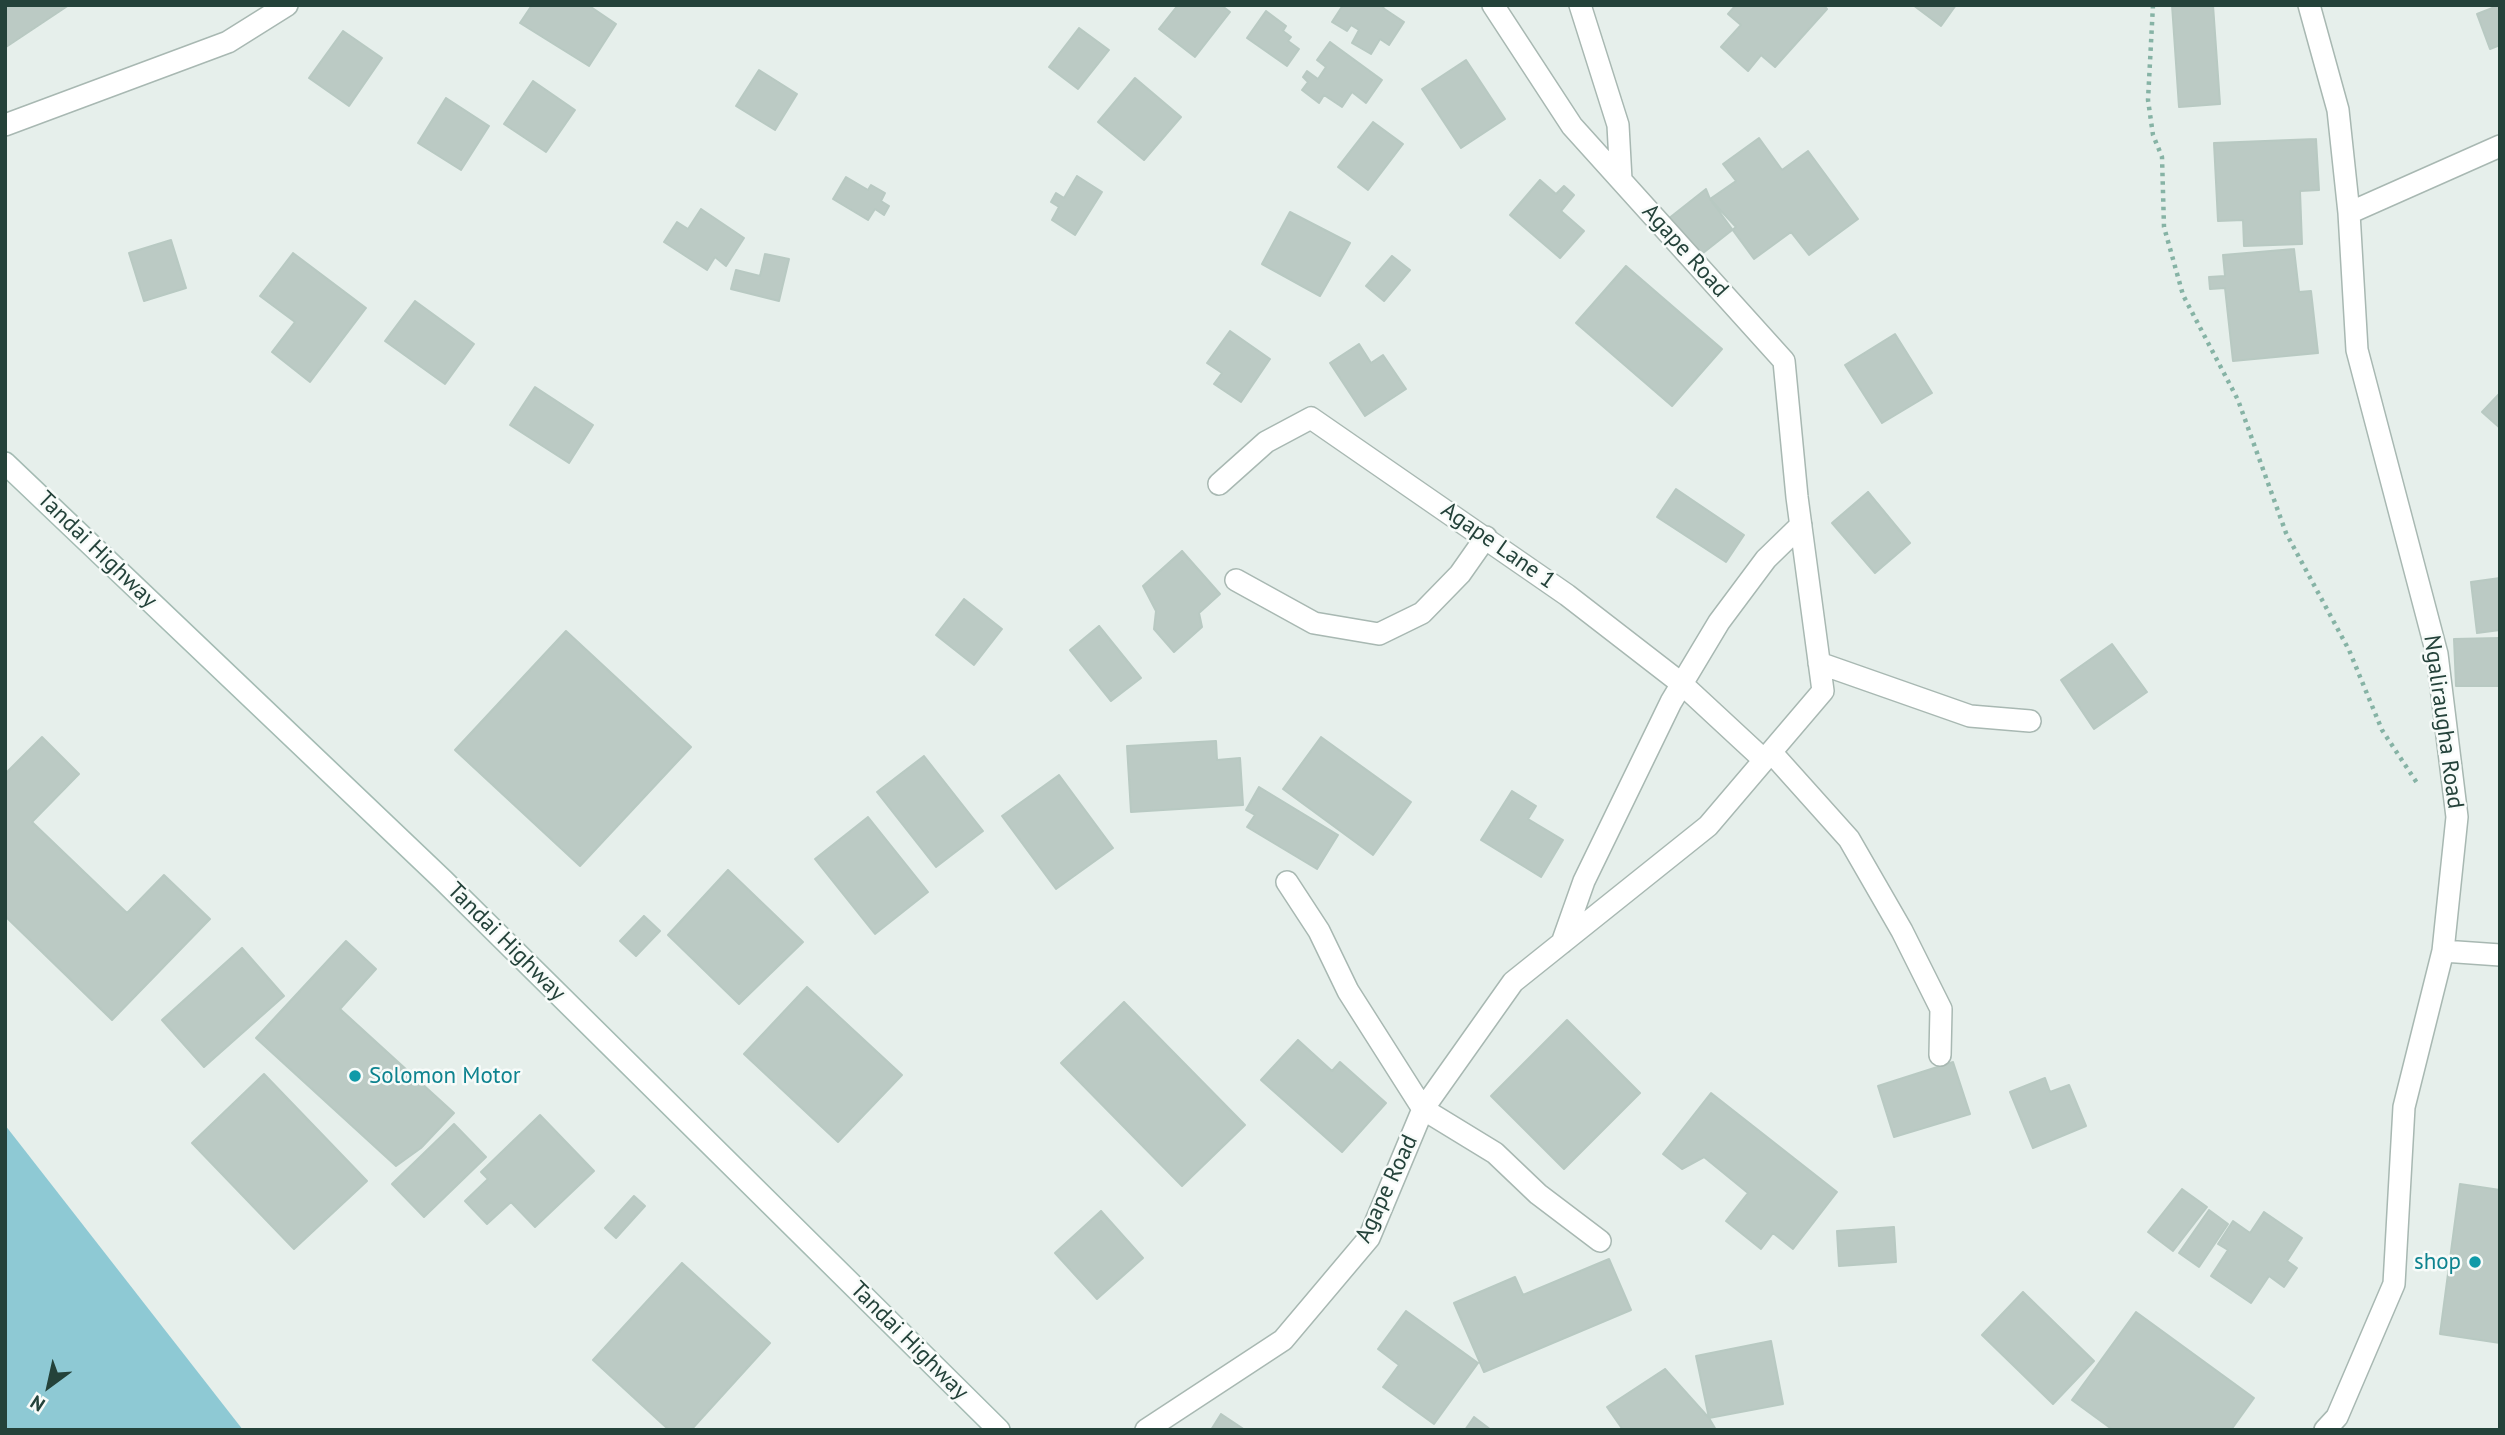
<!DOCTYPE html>
<html>
<head>
<meta charset="utf-8">
<style>
  body { margin:0 }
  #map { position:relative; width:2505px; height:1435px; overflow:hidden; background:#e6efeb; font-family:"PT Sans",sans-serif }
  canvas { display:block }
  .frame { position:absolute; inset:0; border:7px solid #24423a; pointer-events:none }
  .north { position:absolute; left:14px; top:1351px; width:70px; height:70px; -webkit-text-stroke:5px #f7fbf9; paint-order:stroke; rotate:213deg; font-size:19px; font-weight:700; line-height:28px; text-align:center; color:#24423a }
  .north::after { content:''; display:block; margin:auto; width:24px; height:32px; background:#24423a; clip-path:polygon(50% 0,100% 100%,50% 72%,0 100%) }
</style>
</head>
<body>
<div id="map">
<canvas width="2505" height="1435"></canvas>
<div class="frame"></div>
<div class="north">N</div>
</div>
<script>
const ctx = document.querySelector('canvas').getContext('2d');
ctx.lineJoin = 'round';
function paint(path, color) { ctx.fillStyle = color; ctx.fill(path, 'evenodd'); }
const toPath = rows => new Path2D(rows.map(r => 'M' + r).join(''));
function strokePath(path, color, width, dash) { ctx.strokeStyle = color; ctx.lineWidth = width; ctx.lineCap = dash ? 'butt' : 'round'; ctx.setLineDash(dash || []); ctx.stroke(path); }
function label(font, color, halo, rows, align = 'center') {
  ctx.font = font + ' "PT Sans",sans-serif'; ctx.lineWidth = 5; ctx.setLineDash([]); ctx.textBaseline = 'middle'; ctx.strokeStyle = halo; ctx.fillStyle = color; for (const [text, x, y, turn = 0] of rows) {
    ctx.save(); ctx.translate(x, y); ctx.rotate((+turn || 0) * Math.PI / 180); ctx.textAlign = isNaN(turn) ? turn : align; if (halo) ctx.strokeText(text, 0, 0); ctx.fillText(text, 0, 0); ctx.restore();
  }
}
const water = toPath([
  [5,1125,243,1430,5,1430]
]);
const building = toPath([
  [5,5,69,5,6,47,5,5],
  [532,5,588,5,616,24,589,66,520,23,532,5],
  [1178,5,1221,5,1230,12,1195,57,1159,29,1178,5],
  [1343,5,1385,5,1383,8,1404,22,1389,45,1380,39,1371,54,1352,43,1359,30,1351,25,1347,31,1332,22,1343,5],
  [1736,5,1823,5,1827,9,1775,67,1761,55,1748,71,1721,47,1741,25,1728,14,1736,5],
  [1913,5,1956,5,1941,26,1913,5],
  [2172,5,2213,5,2220,104,2179,107,2172,5],
  [2500,5,2500,45,2490,49,2477,14,2500,5],
  [1266,11,1286,26,1283,31,1291,37,1288,41,1299,49,1287,66,1247,38,1266,11],
  [1079,28,1109,50,1078,89,1049,67,1079,28],
  [343,31,382,58,349,106,309,78,343,31],
  [1330,42,1382,80,1366,103,1352,92,1342,107,1324,95,1319,103,1302,90,1308,82,1303,77,1307,71,1318,79,1326,67,1317,60,1330,42],
  [1466,60,1505,119,1461,148,1422,89,1466,60],
  [759,70,797,94,775,130,736,106,759,70],
  [1135,78,1181,117,1144,160,1098,122,1135,78],
  [533,81,575,110,546,152,504,124,533,81],
  [446,98,489,126,461,170,418,143,446,98],
  [1373,122,1403,144,1368,190,1338,167,1373,122],
  [1759,138,1782,170,1808,151,1858,219,1809,255,1791,232,1754,259,1710,199,1736,181,1723,164,1759,138],
  [2316,139,2319,190,2300,191,2302,244,2244,246,2243,220,2218,221,2214,143,2316,139],
  [1077,176,1102,192,1075,235,1052,220,1059,207,1051,202,1056,193,1064,198,1077,176],
  [846,177,868,190,871,185,885,193,881,201,889,206,884,215,875,209,868,220,833,199,846,177],
  [1540,180,1556,194,1564,186,1574,195,1561,211,1584,231,1560,258,1510,215,1540,180],
  [1706,189,1710,199,1736,227,1698,257,1668,219,1706,189],
  [701,209,744,238,726,266,715,257,707,270,664,242,677,222,688,229,701,209],
  [1290,212,1350,243,1320,296,1262,264,1290,212],
  [171,240,186,288,144,301,129,253,171,240],
  [2294,249,2299,292,2311,291,2318,353,2233,361,2225,288,2210,289,2209,277,2225,276,2223,255,2294,249],
  [293,253,366,308,310,382,272,352,295,322,260,296,293,253],
  [765,254,789,259,779,301,731,289,736,270,760,276,765,254],
  [1392,256,1410,270,1384,301,1366,286,1392,256],
  [1626,266,1722,349,1672,406,1576,323,1626,266],
  [415,301,474,344,445,384,385,341,415,301],
  [1230,331,1270,359,1241,402,1214,384,1222,373,1207,363,1230,331],
  [1895,334,1932,393,1882,423,1845,365,1895,334],
  [1359,344,1371,363,1383,355,1406,389,1365,416,1330,363,1359,344],
  [535,387,593,425,569,463,510,425,535,387],
  [2500,393,2500,428,2482,412,2500,393],
  [1676,489,1744,535,1726,562,1657,517,1676,489],
  [1868,492,1910,543,1875,573,1832,523,1868,492],
  [1182,551,1220,594,1199,613,1202,627,1174,652,1154,629,1156,611,1143,586,1182,551],
  [2500,578,2500,630,2477,633,2471,582,2500,578],
  [964,599,1002,629,974,665,936,635,964,599],
  [1099,626,1141,678,1111,701,1070,650,1099,626],
  [566,631,691,747,580,866,455,750,566,631],
  [2500,638,2500,686,2456,686,2454,639,2500,638],
  [2112,644,2147,692,2094,729,2061,680,2112,644],
  [42,737,79,774,32,822,127,913,164,875,210,919,112,1020,5,916,5,774,42,737],
  [1321,737,1411,802,1373,855,1283,789,1321,737],
  [1216,741,1217,760,1240,758,1243,805,1131,812,1127,746,1216,741],
  [924,756,983,831,936,867,877,792,924,756],
  [1059,775,1113,848,1056,889,1002,816,1059,775],
  [1259,787,1338,835,1317,869,1247,827,1255,815,1246,810,1259,787],
  [1512,791,1536,806,1528,819,1563,840,1541,877,1481,840,1512,791],
  [868,817,928,892,875,934,815,859,868,817],
  [728,870,803,942,739,1004,668,935,728,870],
  [644,916,660,931,636,956,620,941,644,916],
  [346,941,376,969,340,1009,454,1113,421,1148,396,1166,256,1038,346,941],
  [242,948,284,996,204,1067,162,1020,242,948],
  [807,987,902,1075,838,1142,744,1054,807,987],
  [1124,1002,1245,1125,1182,1186,1061,1063,1124,1002],
  [1567,1020,1640,1093,1564,1169,1491,1096,1567,1020],
  [1298,1040,1332,1071,1340,1062,1386,1103,1342,1152,1261,1080,1298,1040],
  [1953,1062,1970,1114,1894,1137,1878,1086,1953,1062],
  [264,1074,367,1181,294,1249,192,1143,264,1074],
  [2045,1078,2050,1092,2069,1085,2086,1126,2033,1148,2010,1092,2045,1078],
  [1711,1093,1837,1192,1793,1249,1773,1233,1761,1249,1726,1221,1748,1193,1704,1157,1682,1169,1663,1154,1711,1093],
  [540,1115,594,1171,535,1227,511,1202,487,1224,465,1201,488,1179,481,1172,540,1115],
  [454,1124,486,1157,424,1217,392,1184,454,1124],
  [2460,1184,2500,1190,2500,1343,2440,1334,2460,1184],
  [2182,1189,2207,1207,2173,1251,2148,1232,2182,1189],
  [634,1196,645,1206,616,1238,605,1228,634,1196],
  [2209,1210,2228,1224,2199,1267,2179,1253,2209,1210],
  [1101,1211,1143,1258,1097,1299,1055,1253,1101,1211],
  [2264,1212,2302,1238,2287,1261,2297,1268,2284,1287,2269,1276,2251,1303,2211,1276,2228,1250,2218,1244,2233,1221,2250,1233,2264,1212],
  [1894,1227,1896,1262,1839,1266,1837,1231,1894,1227],
  [1609,1259,1631,1310,1484,1372,1454,1303,1515,1277,1523,1295,1609,1259],
  [682,1263,770,1343,691,1430,669,1430,593,1360,682,1263],
  [2023,1292,2094,1361,2053,1404,1982,1335,2023,1292],
  [1406,1311,1478,1363,1434,1424,1383,1387,1399,1365,1378,1349,1406,1311],
  [2136,1312,2254,1398,2231,1430,2113,1430,2072,1400,2136,1312],
  [1771,1341,1783,1404,1709,1418,1696,1356,1771,1341],
  [1665,1369,1709,1418,1716,1430,1623,1430,1607,1407,1665,1369],
  [1221,1414,1245,1430,1211,1430,1221,1414],
  [1474,1417,1491,1430,1465,1430,1474,1417]
]);
const path = toPath([
  [2153,5,2148,100,2153,135,2162,157,2164,227,2183,295,2238,400,2286,533,2349,650,2382,730,2419,786]
]);
const street = toPath([
  [1580,5,1618,125,1621,180],
  [2309,5,2338,110,2349,213,2357,350,2437,654,2457,817,2443,951,2404,1107,2394,1284,2337,1417,2325,1430],
  [5,125,228,42,287,5],
  [2349,213,2500,146],
  [1219,484,1266,442,1311,418,1567,595,1682,684,1764,760],
  [1236,580,1314,623,1379,634,1422,613,1460,574,1486,537],
  [1819,663,1970,716,2030,721],
  [1771,752,1849,839,1902,931,1941,1009,1940,1055],
  [1287,882,1319,931,1348,991,1423,1109,1495,1153,1538,1194,1600,1241],
  [1562,943,1584,881,1671,702,1719,622,1766,559,1801,525],
  [2443,951,2500,955],
  [1146,1430,1283,1340,1369,1238,1423,1109,1513,982,1708,826,1823,691,1797,497,1784,361,1572,126,1493,5]
]);
const secondary = toPath([
  [5,463,443,880,999,1430]
]);
const markers = [
  [355,1076,7,"#0f9aa8"],
  [2475,1262,7,"#0f9aa8"]
];
const streetNames = [
  ["Agape Road",1685,251,48],
  ["Agape Lane 1",1498,546,35],
  ["Tandai Highway",97,550,44],
  ["Ngaliraugha Road",2443,722,82],
  ["Tandai Highway",506,942,45],
  ["Agape Road",1387,1189,-65],
  ["Tandai Highway",909,1341,45]
];
const cultureNames = [
  ["Solomon Motor",369,1076],
  ["shop",2461,1262,"right"]
];
paint(water, '#8ec9d4');
paint(building, '#bbcac4');
strokePath(building, '#b8c9c2', 2);
strokePath(street, '#a8b8b2', 24);
strokePath(secondary, '#a4bbb3', 24);
strokePath(path, '#86b3a5', 4.5, [3.5, 5]);
strokePath(street, '#fff', 21);
strokePath(secondary, '#fff', 21);
for (const [x, y, r, color] of markers) { const dot = new Path2D(); dot.arc(x, y, r, 0, 2 * Math.PI); ctx.fillStyle = color; ctx.fill(dot); strokePath(dot, '#f7fbf9', 2.5); }
label('23px', '#24423a', '#f7fbf9', streetNames);
label('23px', '#0d838f', '#f7fbf9', cultureNames, 'left');
</script>
</body>
</html>
